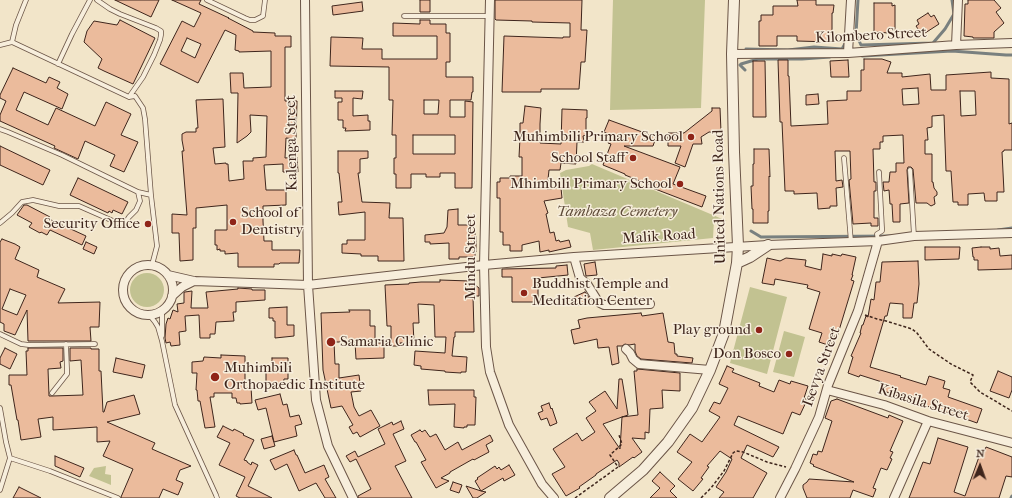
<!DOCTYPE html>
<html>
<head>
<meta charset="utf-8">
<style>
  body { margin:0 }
  #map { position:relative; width:1012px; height:498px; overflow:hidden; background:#f2e5c9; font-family:"IM FELL French Canon",serif }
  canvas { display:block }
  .north { position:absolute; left:960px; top:446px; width:40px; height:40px; -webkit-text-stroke:3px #f7eedc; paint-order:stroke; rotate:2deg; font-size:11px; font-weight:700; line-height:16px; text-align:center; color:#3e251c }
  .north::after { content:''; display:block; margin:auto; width:14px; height:18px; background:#3e251c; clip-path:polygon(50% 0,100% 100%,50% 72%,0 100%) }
</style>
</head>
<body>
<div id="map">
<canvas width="1012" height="498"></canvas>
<div class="north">N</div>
</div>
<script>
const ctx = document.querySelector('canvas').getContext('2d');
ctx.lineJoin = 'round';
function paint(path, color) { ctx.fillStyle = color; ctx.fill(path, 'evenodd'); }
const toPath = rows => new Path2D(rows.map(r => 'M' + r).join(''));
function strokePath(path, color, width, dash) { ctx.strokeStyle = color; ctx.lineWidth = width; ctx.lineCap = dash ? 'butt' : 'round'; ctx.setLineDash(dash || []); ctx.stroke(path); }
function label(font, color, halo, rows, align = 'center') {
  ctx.font = font + ' "IM FELL French Canon",serif'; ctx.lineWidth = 3; ctx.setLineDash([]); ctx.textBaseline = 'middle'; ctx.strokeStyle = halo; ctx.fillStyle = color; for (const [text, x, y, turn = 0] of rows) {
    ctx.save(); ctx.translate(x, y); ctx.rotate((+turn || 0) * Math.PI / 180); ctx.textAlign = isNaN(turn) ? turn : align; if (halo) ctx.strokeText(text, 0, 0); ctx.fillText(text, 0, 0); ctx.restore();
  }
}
const green = toPath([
  [613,0,705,0,701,108,610,110],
  [592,164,727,221,714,220,713,238,593,250,590,233,568,227,560,173,566,170,589,166],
  '130 290a17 17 0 1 1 34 0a17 17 0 1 1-34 0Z',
  [750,287,787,297,767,374,730,363],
  [784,331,805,337,794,377,773,372],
  [106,466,105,474,111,475,111,485,89,476,94,468]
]);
const stream = toPath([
  [858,0,856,34,861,45,933,43,945,29,954,14,952,0],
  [746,49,788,50,814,47,842,49,846,42],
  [862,56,952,51,1006,55,1012,55],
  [745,70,740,65,741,64,758,59,802,59,830,57],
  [998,230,1012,228],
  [751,231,761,237,891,236],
  [1011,498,1012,496]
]);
const building = toPath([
  [115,0,159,0,151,17,115,0],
  [172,0,201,0,199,4,229,18,228,18,253,31,253,32,275,33,275,36,291,36,291,47,285,47,285,101,297,101,296,139,286,138,285,158,297,157,298,172,283,172,283,164,264,165,266,190,286,190,286,205,263,206,263,221,264,241,272,241,272,250,300,250,299,263,280,263,279,264,274,264,274,267,238,267,238,253,225,254,225,251,220,251,220,249,217,250,217,245,215,245,215,230,227,230,227,205,196,208,196,228,193,228,193,260,180,261,179,233,172,233,172,214,187,215,182,151,184,151,182,140,182,134,186,132,196,132,196,128,198,128,196,100,223,99,225,147,213,148,215,164,226,163,226,164,228,164,229,181,244,179,243,161,253,161,253,158,266,157,267,116,250,115,251,132,247,136,237,143,238,93,231,93,230,73,243,73,244,88,271,87,271,51,239,52,239,51,235,50,236,35,225,30,198,83,160,64,182,21,194,27,201,13,172,0],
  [187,38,201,44,195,58,181,51,187,38],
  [420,0,430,0,430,12,420,12,420,0],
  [495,0,582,0,581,30,587,30,585,62,581,62,579,89,541,89,541,92,502,92,504,36,563,38,563,37,570,37,570,23,532,22,532,21,496,20,495,19,495,0],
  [797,0,816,0,816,5,834,5,833,13,832,13,832,42,797,41,797,36,777,36,777,46,759,46,759,21,761,21,761,15,773,15,773,6,798,6,797,0],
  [968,0,994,0,1001,8,996,12,1004,23,994,32,994,38,973,38,973,37,964,36,965,4,968,4,968,0],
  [362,2,363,11,333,15,332,6,362,2],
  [874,3,892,3,892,6,895,5,895,32,889,32,889,33,874,32,874,3],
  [928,13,931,17,934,15,939,24,922,35,916,26,919,24,917,20,928,13],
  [120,20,155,38,133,84,104,71,98,68,102,59,84,42,87,31,94,21,117,25,120,20],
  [420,20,430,20,430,24,446,24,446,33,450,33,450,62,446,62,446,77,473,77,473,92,472,92,471,100,450,100,450,117,465,117,465,101,473,102,472,188,455,188,455,173,440,173,440,177,426,177,426,174,411,174,411,188,396,188,396,174,394,174,394,158,396,158,396,135,392,135,393,100,389,100,389,67,330,66,331,37,363,38,362,49,382,49,382,59,437,59,437,36,393,36,393,23,420,24,420,20],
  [424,100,439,100,438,114,424,114,424,100],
  [413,135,455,135,455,154,413,154,413,135],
  [864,59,882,59,891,62,887,73,902,73,902,77,930,74,931,90,946,90,946,75,991,72,991,78,1009,79,1009,124,1012,123,1012,150,1004,150,1004,151,1002,152,1004,192,997,192,997,201,985,201,984,193,968,194,968,205,958,205,958,202,953,202,951,171,946,171,944,115,932,116,932,127,927,128,928,140,925,140,925,154,932,154,932,182,933,182,934,188,937,192,937,195,934,197,935,204,931,206,927,203,916,203,913,169,911,167,908,167,907,170,909,203,900,204,900,222,893,222,892,204,890,204,889,190,884,191,883,182,889,182,890,172,896,172,896,163,904,163,903,135,883,136,883,142,880,142,880,149,873,149,874,182,876,182,876,191,874,191,874,218,878,218,878,226,871,226,871,223,853,224,849,180,851,179,850,151,835,151,836,181,842,180,843,187,836,188,837,206,830,206,830,208,818,209,817,193,794,194,794,191,785,191,782,122,780,122,778,60,788,60,788,76,789,76,791,126,828,124,827,101,847,100,847,91,861,91,861,70,864,70,864,59],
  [918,88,919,104,903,105,902,89,918,88],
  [960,91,975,91,976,115,961,116,960,91],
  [848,60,849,77,831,77,830,61,848,60],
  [753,61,765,61,766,117,753,117,753,61],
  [13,68,46,83,49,77,60,82,57,88,68,94,62,109,24,92,16,110,48,125,56,108,95,126,106,102,131,114,121,135,138,142,124,172,110,166,115,155,85,141,78,159,54,148,55,146,0,121,0,115,6,101,0,98,0,95,13,68],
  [335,91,363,91,362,99,353,98,353,116,368,115,368,121,370,121,370,130,345,131,346,128,343,128,343,120,338,120,338,102,342,102,342,98,335,98,335,91],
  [818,94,819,104,806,105,806,95,818,94],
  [525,106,541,108,540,124,540,143,561,144,562,109,587,110,587,118,586,118,586,135,583,136,584,142,577,142,576,164,561,163,560,170,549,170,547,189,561,188,562,198,544,201,548,213,546,214,550,233,554,232,556,241,559,240,560,242,569,240,571,247,549,252,549,250,540,252,539,241,522,245,522,251,510,251,510,245,503,245,503,232,500,232,500,198,497,198,497,182,500,182,500,178,510,178,510,176,522,176,522,157,519,157,520,138,520,123,523,123,525,106],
  [712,108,720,108,721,132,709,132,701,137,702,144,693,144,685,167,675,163,681,146,668,146,668,133,684,133,712,111,712,108],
  [609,120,656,137,653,146,624,146,680,167,673,184,706,196,702,207,650,187,650,185,625,175,625,174,603,165,611,144,608,143,611,135,604,132,609,120],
  [0,146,50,170,43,185,0,165,0,146],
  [754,149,769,149,770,177,769,176,769,211,768,211,768,223,753,223,753,209,752,209,751,186,753,186,753,164,754,164,754,149],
  [338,151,368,151,368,158,360,159,360,173,358,173,362,202,390,203,389,218,403,218,404,261,378,261,378,256,361,256,361,254,342,253,342,244,347,244,347,240,365,240,365,212,339,215,338,202,342,202,339,173,338,173,338,151],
  [78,178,128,202,122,214,113,210,112,213,109,211,108,213,70,195,78,178],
  [24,205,27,205,50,217,49,219,86,236,82,245,50,230,47,235,41,232,40,233,29,227,32,223,17,215,24,205],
  [458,209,458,225,474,225,474,233,475,233,475,236,476,236,476,252,475,252,475,257,459,257,459,259,449,259,449,243,430,244,430,242,425,242,425,235,444,233,447,227,448,210,458,209],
  [2,239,15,244,20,247,15,259,39,270,37,277,65,289,58,303,100,302,99,327,90,327,91,341,28,341,27,310,15,335,4,331,4,324,0,322,0,242,2,239],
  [10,289,26,295,17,315,2,309,10,289],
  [86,242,97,247,94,254,83,249,86,242],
  [925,247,960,247,959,259,925,260,925,247],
  [981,247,990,247,990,249,999,248,1000,256,1012,255,1012,269,978,270,978,260,974,260,974,257,973,257,972,248,981,247],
  [823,254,832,256,832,254,841,256,842,254,856,257,852,275,853,275,851,280,854,281,837,337,834,336,831,346,819,342,822,333,809,329,820,292,807,288,808,285,775,279,774,285,762,283,767,258,780,261,786,258,806,260,805,266,821,270,823,254],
  [918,261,919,284,917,303,914,303,912,318,903,318,903,304,890,303,887,316,885,316,870,367,901,376,900,377,926,385,929,376,945,381,943,388,950,390,948,397,982,409,977,423,946,412,920,404,881,390,882,382,860,375,859,377,848,373,853,357,851,356,861,333,860,333,862,325,863,325,866,316,868,317,871,299,874,300,876,282,880,282,882,262,918,261],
  [595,262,597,275,586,276,584,264,595,262],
  [567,265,568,275,538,278,538,302,512,302,512,277,502,277,502,269,556,268,556,266,567,265],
  [440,280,470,281,479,288,479,296,473,296,474,332,455,332,455,337,454,337,452,356,467,357,466,372,461,372,461,373,445,372,445,371,421,369,421,366,414,365,415,351,445,353,446,337,435,337,434,305,418,304,419,323,413,323,414,342,400,343,400,346,391,346,391,326,387,326,385,285,409,284,409,283,421,282,440,282,440,280],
  [238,288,252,289,252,290,265,290,265,300,236,302,236,312,233,312,234,321,216,322,215,334,210,334,210,338,200,338,199,315,185,316,186,331,179,332,180,345,171,346,170,342,166,343,165,338,166,324,168,318,170,319,173,310,178,312,177,304,184,303,184,292,185,292,192,291,191,308,208,308,206,292,238,289,238,288],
  [585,292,590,299,578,305,574,297,585,292],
  [287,307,287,325,294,325,294,336,275,338,275,321,273,321,273,318,269,318,269,308,287,307],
  [349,310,370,310,370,326,375,326,375,343,384,343,384,358,356,359,355,342,334,342,335,364,339,364,339,378,359,375,361,391,351,392,354,407,359,416,371,410,380,426,360,437,357,432,353,434,349,427,353,425,342,406,331,408,323,370,321,313,350,312,349,310],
  [641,313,642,316,663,313,668,342,674,343,675,354,677,354,677,356,693,358,692,363,641,359,637,356,635,351,635,344,629,345,625,344,622,346,617,346,619,363,612,365,609,347,598,348,597,339,574,344,571,330,580,328,578,320,587,318,641,313],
  [5,348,17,354,10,369,0,364,0,358,5,348],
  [28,348,63,348,63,361,60,362,61,368,48,369,49,396,52,396,83,395,81,360,70,361,70,348,91,348,91,349,99,349,99,371,101,371,103,412,104,412,107,402,134,395,140,414,107,422,155,443,152,449,191,466,180,470,176,480,183,483,178,495,163,489,159,498,121,498,121,497,133,469,103,456,110,441,97,442,97,427,53,430,53,417,38,419,41,437,21,440,18,420,17,420,11,385,9,385,9,375,27,375,26,351,28,351,28,348],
  [221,355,245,356,245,387,251,387,252,403,240,404,240,403,237,403,236,398,232,398,232,393,214,393,214,397,210,397,215,427,205,428,200,401,198,401,197,390,196,390,197,373,192,373,192,362,203,361,204,357,221,358,221,355],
  [116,358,145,365,142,378,113,372,116,358],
  [272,358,288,358,288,379,284,379,283,384,266,384,266,370,272,369,272,358],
  [727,366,734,369,732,372,760,383,759,386,774,392,779,380,790,384,791,381,808,386,804,398,807,400,800,415,792,412,783,434,738,416,734,425,779,447,773,457,747,445,741,458,767,473,753,498,719,498,724,492,716,487,726,472,732,459,720,451,707,466,709,467,701,478,703,479,693,491,678,479,692,462,677,452,690,434,702,442,720,417,709,411,714,402,720,404,728,388,719,384,727,366],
  [637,369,680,373,680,391,662,390,663,408,650,409,649,433,645,432,645,439,632,438,642,452,634,458,633,457,619,467,619,463,617,460,596,474,596,475,579,487,580,488,566,496,552,474,565,467,553,449,577,433,582,441,595,432,586,418,596,411,589,402,605,391,617,409,619,379,622,379,628,415,622,417,638,415,634,371,637,371,637,369],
  [622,417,620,449,603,424,622,417],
  [998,371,1012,377,1012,390,1009,398,990,391,998,371],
  [428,390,474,390,474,397,476,397,475,425,467,425,467,427,464,427,464,428,454,427,455,404,429,405,428,390],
  [280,394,283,405,287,404,290,417,299,415,302,424,295,426,297,436,274,442,266,408,258,410,255,400,280,394],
  [837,399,888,418,889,415,903,421,890,451,893,452,890,458,892,459,887,470,881,468,873,488,876,489,873,497,853,490,850,498,807,498,803,488,803,485,807,482,809,479,854,482,813,466,814,465,810,463,813,454,817,455,818,451,822,452,832,421,825,418,831,401,837,399],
  [549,403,551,409,552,408,557,423,550,426,547,418,541,420,538,413,543,411,541,406,549,403],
  [401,421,404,429,393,434,406,461,395,466,412,498,358,498,358,496,371,489,356,459,350,462,346,456,355,451,358,457,385,444,378,429,392,422,393,425,401,421],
  [223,426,233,431,234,429,244,434,243,435,254,440,244,460,247,461,247,462,251,465,252,462,258,465,248,486,272,498,240,498,236,496,245,477,219,465,230,443,217,437,223,426],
  [420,430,422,432,425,430,430,437,436,434,445,450,458,442,462,450,490,435,493,441,486,445,489,452,474,460,473,459,450,472,450,473,441,478,449,481,436,488,421,462,426,460,416,442,415,442,411,435,420,430],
  [272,436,275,446,264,449,261,439,272,436],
  [938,438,968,447,954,492,965,496,980,454,981,453,983,454,986,447,1012,457,1012,477,1006,476,999,498,909,498,923,462,930,464,938,438],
  [294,450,296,455,297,455,305,473,324,465,329,477,325,479,336,498,325,498,316,483,299,491,287,464,275,470,270,460,294,450],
  [55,456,84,468,80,477,55,466,55,456],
  [509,465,515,475,504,481,503,478,481,491,486,492,477,498,473,498,466,486,481,491,475,481,478,479,477,478,495,466,497,469,499,467,501,470,509,465],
  [660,472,675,486,670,491,677,498,650,498,660,488,652,481,660,472],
  [453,482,462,485,459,493,450,490,453,482],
  [19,487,41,498,13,498,19,487]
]);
const path = toPath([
  [865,315,877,319,886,321,912,329,917,333,929,349,951,364,973,375,970,382,980,392,1012,411],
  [575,498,618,467,610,455,622,444,619,435],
  [701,498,711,488,724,471,733,453,736,451,743,452,767,462,786,467]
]);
const service = toPath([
  [97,0,110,9,120,14,156,28,161,31,161,35,160,40,154,55,143,77,129,97],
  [207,0,245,18,250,20,255,20,263,16,265,0],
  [404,16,489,16],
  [12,42,16,25,26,0],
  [0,45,12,42,129,97,135,96,143,108,145,119,151,195,157,246,152,265],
  [58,64,72,34,90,0],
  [0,129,8,132,62,155,138,192,151,195],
  [844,158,851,242],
  [910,170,914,236],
  [0,223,12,213,22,202,33,200,59,206,79,206,120,224,125,223,129,217,136,210,140,201,138,192],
  [878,241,877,234,882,231,882,228,879,172],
  [140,314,151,317,155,322,158,327,162,341,175,405,216,495,217,498],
  [0,334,21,344,29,345,95,344],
  [162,336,162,311],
  [52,393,67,374,67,369,66,344],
  [0,408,6,442,10,458,0,490],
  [10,458,50,471,118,498]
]);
const minor = toPath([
  [305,0,308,285,316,400,328,446,353,498],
  [490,0,484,265,486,347,490,372,509,425,542,484,554,498],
  [956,45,958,0],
  [848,53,851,0],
  [732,54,848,53,956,45,1012,43],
  [574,257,580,278,587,284,597,300,600,303,604,305,623,305,650,304],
  '123 290a25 25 0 1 1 50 0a25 25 0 1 1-50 0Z',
  [168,275,194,281,308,285,484,265,574,257,768,245,878,241,914,236,1012,233],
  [172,296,182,287,194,281],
  [626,349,630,353,633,359,639,364,710,370],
  [827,390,884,405,928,421,1012,443],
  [780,498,795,469,819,417,828,385,858,311,878,241],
  [894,498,928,421]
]);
const tertiary = toPath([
  [737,263,750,257,768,245],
  [610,498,643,470,668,442,692,408,710,370,724,333,737,263,738,246,734,152,732,54,734,0]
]);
const markers = [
  [691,137,4,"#8f2418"],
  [633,158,4,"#8f2418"],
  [680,184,4,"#8f2418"],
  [233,222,4,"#8f2418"],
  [148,224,4,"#8f2418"],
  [524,293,4,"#8f2418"],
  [759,330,4,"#8f2418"],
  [331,342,5,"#8f2418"],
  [789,354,4,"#8f2418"],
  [215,377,5,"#8f2418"]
];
const streetNames = [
  ["Kilombero Street",871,36,-3],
  ["Kalenga Street",292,143,-91],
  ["United Nations Road",720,197,-91],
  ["Malik Road",659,237,-4],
  ["Mindu Street",471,257,-90],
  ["Isevya Street",822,367,-70],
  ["Kibasila Street",923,403,17]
];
const poiNames = [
  ["Muhimbili Primary School",683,137],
  ["School Staff",625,158],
  ["Mhimbili Primary School",672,184],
  ["School of",241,213,"left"],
  ["Dentistry",241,230,"left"],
  ["Security Office",140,224],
  ["Buddhist Temple and",532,284,"left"],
  ["Meditation Center",532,301,"left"],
  ["Play ground",751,330],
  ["Samaria Clinic",340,342,"left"],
  ["Don Bosco",781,354],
  ["Muhimbili",224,368,"left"],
  ["Orthopaedic Institute",224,385,"left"]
];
const parkNames = [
  ["Tambaza Cemetery",617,212]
];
paint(green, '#c2c291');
strokePath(stream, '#79807f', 3);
paint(building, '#ebbb9c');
strokePath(building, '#3e251c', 1);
strokePath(service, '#6b5547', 5.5);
strokePath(minor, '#6b5547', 10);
strokePath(tertiary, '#6b5547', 12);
strokePath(path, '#3e251c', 1.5, [3, 2]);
strokePath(service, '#f7eedc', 4);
strokePath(minor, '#f7eedc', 8);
strokePath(tertiary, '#f7eedc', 10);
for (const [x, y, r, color] of markers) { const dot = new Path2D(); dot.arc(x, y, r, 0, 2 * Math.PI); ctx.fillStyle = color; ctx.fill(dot); strokePath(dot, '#f7eedc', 1.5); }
label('15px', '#3e251c', '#f7eedc', streetNames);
label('15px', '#3e251c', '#f7eedc', poiNames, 'right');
label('italic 15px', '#5f4c39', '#f7eedc', parkNames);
</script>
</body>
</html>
